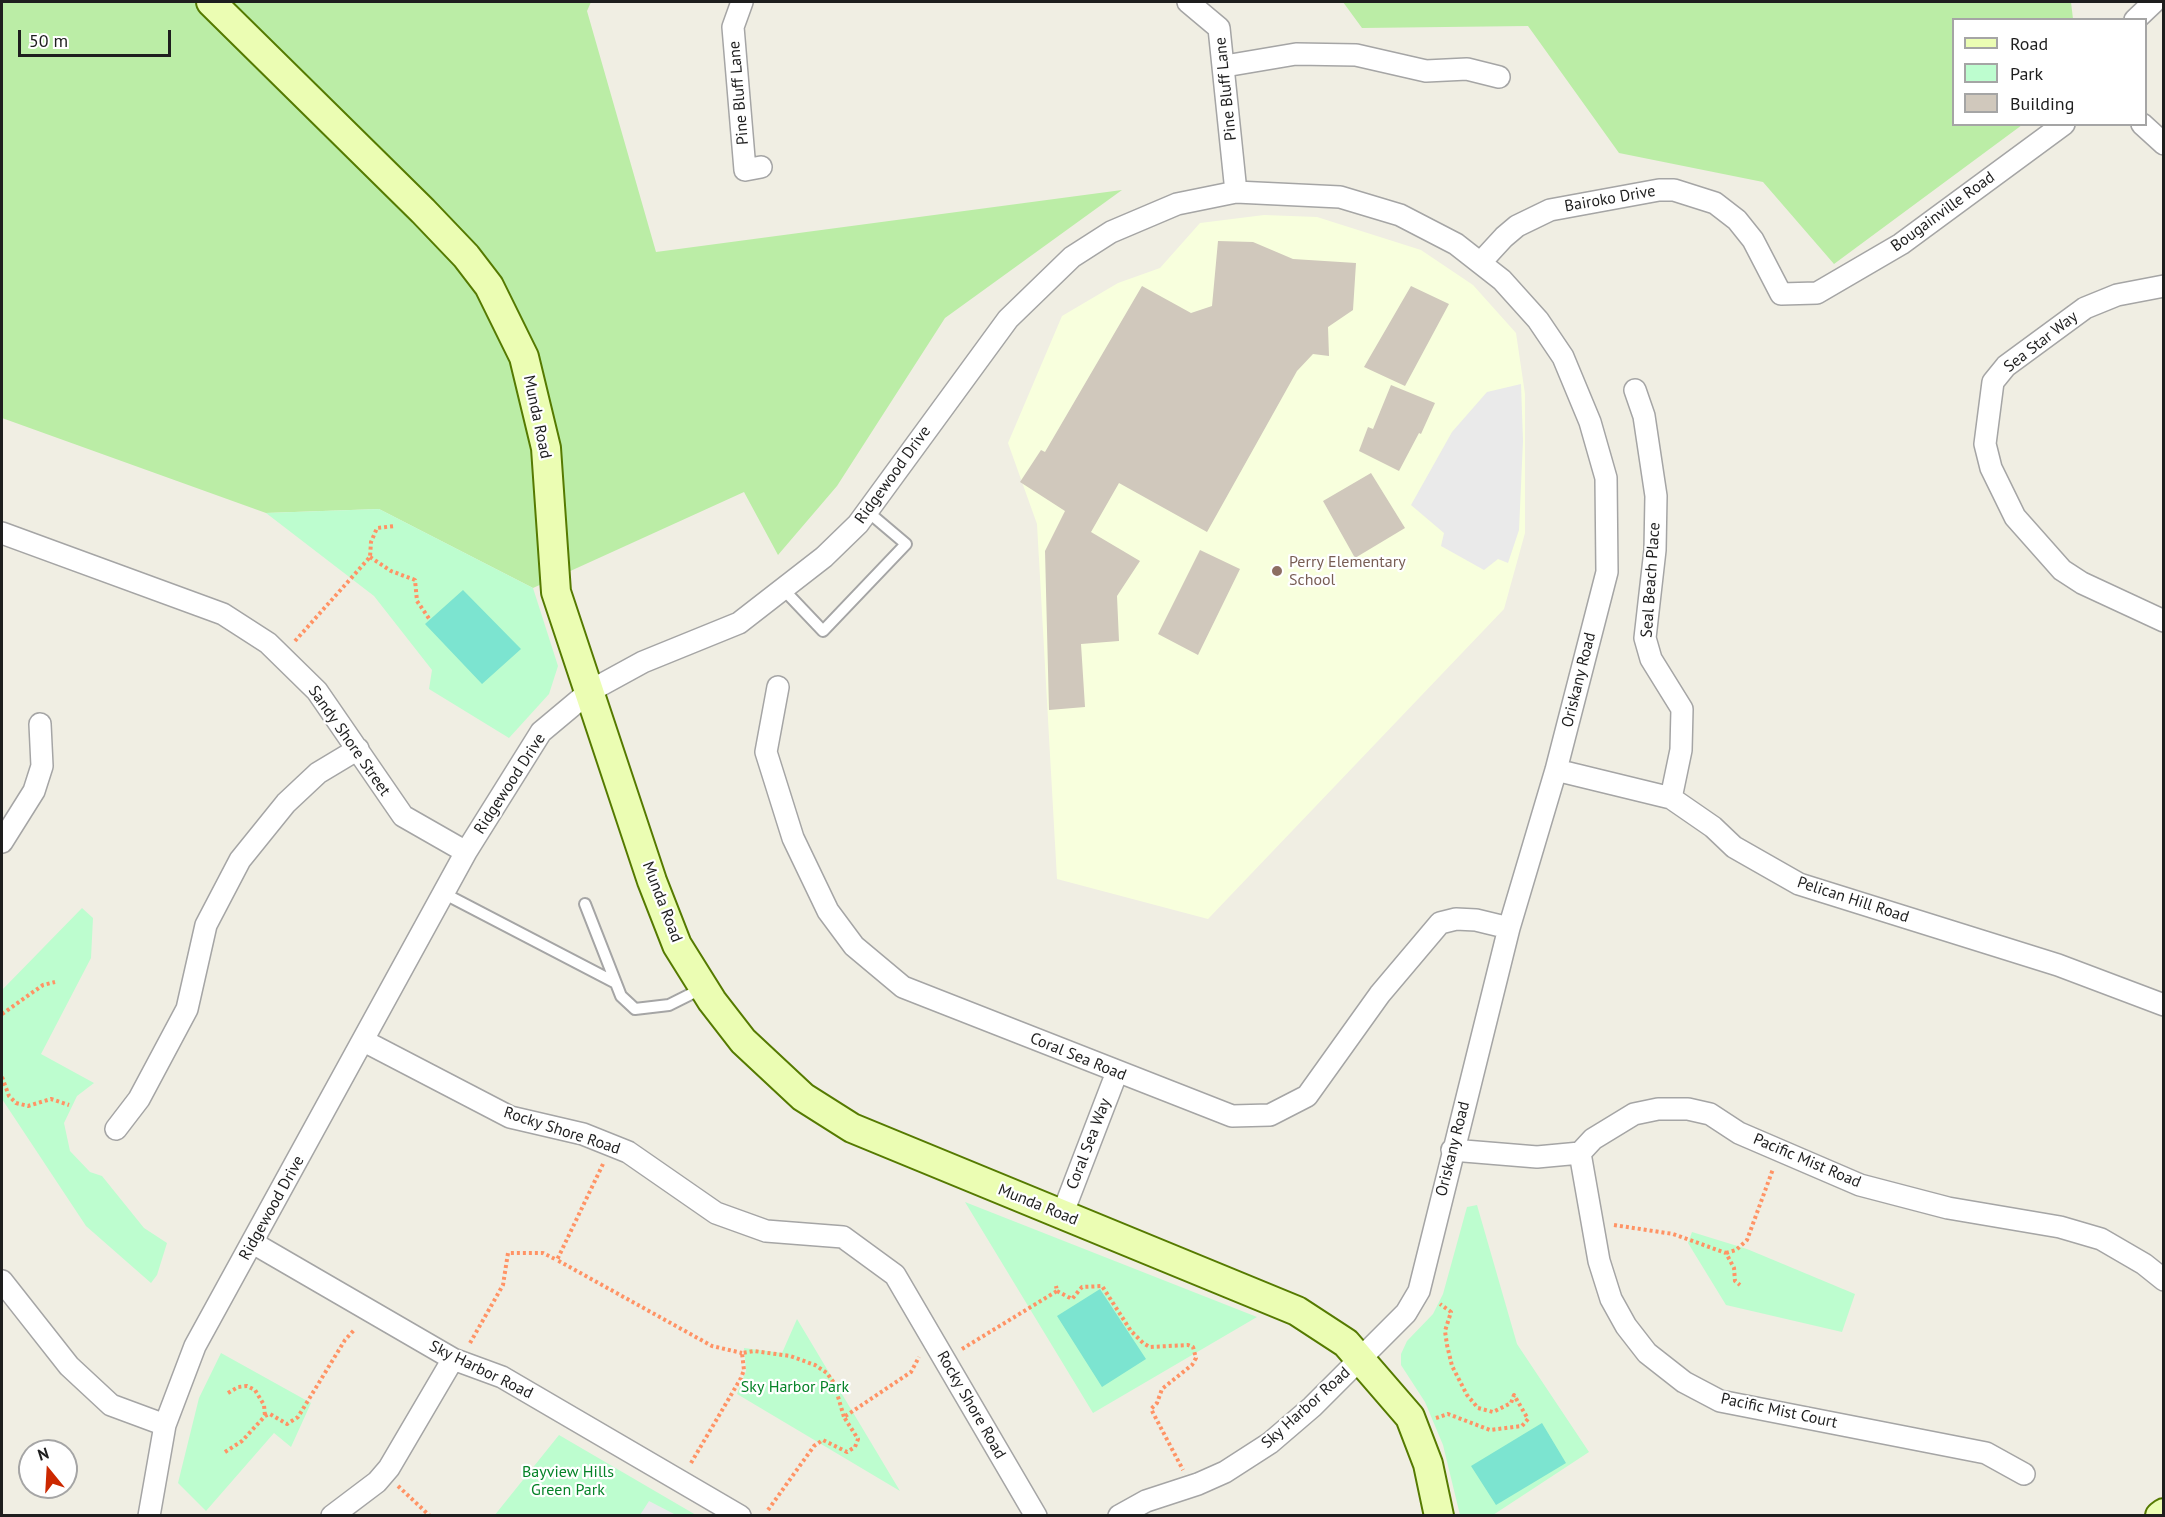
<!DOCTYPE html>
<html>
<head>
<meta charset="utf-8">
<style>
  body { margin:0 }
  #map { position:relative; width:2165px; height:1517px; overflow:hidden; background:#f0eee3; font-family:"PT Sans",sans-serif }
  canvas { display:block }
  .frame { position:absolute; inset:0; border:3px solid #1e1e1e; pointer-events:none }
  .legend { position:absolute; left:1952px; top:18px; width:195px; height:108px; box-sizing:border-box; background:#fff; border:2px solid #a5a5a5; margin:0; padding:8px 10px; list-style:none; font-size:18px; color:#1e1e1e }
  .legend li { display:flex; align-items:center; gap:12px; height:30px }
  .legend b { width:30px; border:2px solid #a5a5a5 }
  .north { position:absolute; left:18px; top:1439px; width:60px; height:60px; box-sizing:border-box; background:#fff; border:2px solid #a5a5a5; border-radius:50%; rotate:342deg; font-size:16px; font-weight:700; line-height:24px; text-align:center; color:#1e1e1e }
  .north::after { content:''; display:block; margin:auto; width:21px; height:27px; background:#cc2800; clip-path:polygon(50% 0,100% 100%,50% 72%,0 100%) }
  .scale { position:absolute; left:18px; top:30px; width:153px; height:27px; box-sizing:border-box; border:3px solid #1e1e1e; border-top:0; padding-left:8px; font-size:18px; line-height:21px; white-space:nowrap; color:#1e1e1e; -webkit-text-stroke:4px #fff; paint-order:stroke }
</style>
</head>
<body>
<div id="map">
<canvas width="2165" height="1517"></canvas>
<div class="frame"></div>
<ul class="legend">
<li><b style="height:8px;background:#ebfdb3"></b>Road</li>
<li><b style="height:16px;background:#bdfdcf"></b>Park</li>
<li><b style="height:16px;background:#d0c8bc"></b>Building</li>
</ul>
<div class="north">N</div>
<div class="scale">50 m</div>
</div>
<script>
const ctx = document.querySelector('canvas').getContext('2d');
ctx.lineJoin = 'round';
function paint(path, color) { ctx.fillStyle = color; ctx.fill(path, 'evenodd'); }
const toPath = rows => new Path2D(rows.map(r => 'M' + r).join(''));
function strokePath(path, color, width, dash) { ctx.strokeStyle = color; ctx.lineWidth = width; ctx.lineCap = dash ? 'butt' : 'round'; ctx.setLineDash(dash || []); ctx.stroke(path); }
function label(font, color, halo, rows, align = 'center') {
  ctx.font = font + ' "PT Sans",sans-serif'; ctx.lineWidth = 4.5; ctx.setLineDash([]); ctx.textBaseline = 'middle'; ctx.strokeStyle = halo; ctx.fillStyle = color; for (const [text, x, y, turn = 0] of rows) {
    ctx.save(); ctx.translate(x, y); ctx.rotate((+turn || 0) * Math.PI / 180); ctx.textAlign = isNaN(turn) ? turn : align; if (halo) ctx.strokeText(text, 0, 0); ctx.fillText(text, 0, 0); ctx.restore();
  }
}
const education = toPath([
  [1264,215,1317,217,1421,250,1473,285,1516,333,1525,394,1525,533,1504,609,1208,919,1057,879,1037,524,1008,443,1062,316,1118,283,1160,268,1200,223]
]);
const grass = toPath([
  [2,2,591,2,587,11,656,252,1122,190,945,318,837,486,778,555,744,492,533,588,379,509,266,513,2,418],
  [1343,2,2071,2,2073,19,1954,20,1954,124,2022,125,1834,264,1763,182,1619,153,1528,26,1362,28]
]);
const park = toPath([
  [379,509,533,588,558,666,549,694,509,738,429,689,432,670,374,596,266,513],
  [82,908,93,918,91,958,41,1054,94,1083,77,1096,64,1123,70,1151,90,1172,102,1176,144,1228,167,1243,157,1275,151,1283,86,1226,2,1099,2,990],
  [965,1202,1257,1317,1093,1413],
  [1477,1205,1517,1344,1589,1452,1493,1515,1460,1515,1443,1445,1425,1402,1401,1365,1401,1354,1407,1341,1433,1314,1443,1294,1467,1207],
  [1692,1232,1747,1249,1855,1294,1842,1332,1726,1305,1688,1243],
  [797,1319,900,1491,737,1394,746,1371,744,1348,782,1353],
  [221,1353,311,1403,291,1447,274,1433,206,1511,178,1483,199,1398],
  [559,1435,696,1515,494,1516]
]);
const pitch = toPath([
  [463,590,521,649,482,684,425,624],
  [1100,1289,1146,1359,1102,1387,1057,1316],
  [1542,1423,1566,1463,1496,1505,1471,1466]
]);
const parking = toPath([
  [1521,384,1523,441,1519,530,1508,563,1498,559,1484,570,1441,546,1444,533,1411,505,1452,432,1487,392],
  [649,1501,676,1515,640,1515]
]);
const building = toPath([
  [1218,241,1253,242,1293,259,1356,263,1353,310,1328,327,1329,356,1313,354,1297,371,1207,532,1119,483,1091,532,1140,561,1117,596,1119,641,1081,644,1085,707,1049,710,1045,551,1065,511,1020,482,1041,450,1045,452,1142,286,1191,313,1212,306],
  [1411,286,1449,304,1405,386,1364,367],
  [1391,385,1435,403,1421,434,1419,433,1399,471,1359,451,1368,427,1373,429],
  [1371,473,1405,528,1355,558,1323,501],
  [1200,550,1240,569,1198,655,1158,634]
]);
const path = toPath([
  [370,557,391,571,415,580,417,601,430,620],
  [295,641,370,557,371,542,377,528,395,526],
  [2,1014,43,985,55,982],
  [2,1077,9,1096,16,1103,28,1106,51,1099,69,1105],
  [603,1164,557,1260,712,1346,742,1353],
  [1614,1225,1673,1234,1726,1253,1734,1268,1735,1281,1740,1285],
  [1726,1253,1736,1250,1747,1240,1773,1169],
  [1057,1291,1072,1299,1082,1287,1102,1286,1131,1331,1143,1343,1150,1347,1188,1345,1193,1347,1196,1358,1192,1365,1162,1389,1157,1403,1151,1409,1183,1470],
  [470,1343,503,1285,508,1253,543,1253,557,1260],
  [962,1349,1057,1291,1056,1286],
  [228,1393,238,1387,247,1386,255,1390,264,1405,265,1416],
  [1436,1418,1448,1414,1490,1430,1522,1426,1528,1419,1514,1395,1511,1403,1493,1412,1478,1408,1467,1395,1452,1366,1447,1345,1445,1331,1451,1312,1440,1304],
  [225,1452,242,1441,265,1416,270,1414,287,1424,298,1417,345,1340,355,1329],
  [691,1463,741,1378,744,1370,742,1353,754,1351,790,1356,815,1365,827,1373,834,1383,844,1417],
  [398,1486,430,1516],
  [768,1510,814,1446,823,1440,847,1452,855,1447,858,1439,844,1417,911,1372,919,1357]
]);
const lane = toPath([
  [784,590,823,631,906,544,867,511],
  [445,894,616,983],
  [585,904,621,996,635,1009,669,1005,703,988]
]);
const street = toPath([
  [742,2,733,27,745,170,761,167],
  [1188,2,1219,28,1236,192],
  [2135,20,2154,2],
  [1225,66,1296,54,1356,55,1426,71,1467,69,1499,77],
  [2142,124,2164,144],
  [1481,262,1504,237,1517,226,1550,210,1659,190,1674,190,1715,203,1737,220,1753,240,1781,294,1817,293,1901,244,2064,124],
  [2164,286,2117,295,2085,308,2006,366,1993,382,1985,444,1991,468,2015,517,2062,570,2082,583,2164,621],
  [1635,390,1644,416,1656,496,1655,550,1645,638,1651,659,1682,709,1681,750,1671,798],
  [2,533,223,614,268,643,317,691,403,816,466,852],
  [778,687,766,752,793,838,828,911,854,946,903,987,1232,1116,1270,1115,1307,1096,1380,994,1440,923,1456,919,1476,920,1509,928],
  [1556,770,1671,798,1713,827,1734,847,1799,884,2058,965,2164,1005],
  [2,842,34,791,42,766,40,724],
  [364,1041,510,1117,583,1134,628,1152,716,1213,766,1231,843,1237,895,1275,1036,1516],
  [116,1129,139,1099,187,1009,206,925,240,860,286,803,318,773,358,749],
  [1452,1150,1537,1157,1580,1153,1593,1139,1634,1114,1658,1109,1688,1109,1710,1114,1739,1133,1860,1185,1948,1208,2060,1227,2101,1239,2144,1264,2164,1280],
  [1580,1153,1599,1261,1611,1299,1626,1326,1647,1353,1684,1382,1720,1401,1986,1453,2024,1474],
  [1062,1215,1117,1072],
  [253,1243,453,1359,502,1377,740,1516],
  [2,1281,69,1366,111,1405,165,1425],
  [149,1516,165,1425,195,1346,466,852,541,732,590,691,643,662,739,623,824,557,858,524,1008,319,1072,257,1111,232,1177,204,1236,192,1340,197,1400,215,1456,244,1502,280,1538,320,1563,357,1590,422,1606,478,1607,572,1556,770,1509,928,1419,1291,1406,1313,1312,1407,1270,1443,1225,1472,1198,1484,1146,1501,1119,1516],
  [332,1516,377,1482,389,1468,453,1359]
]);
const secondary = toPath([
  [211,2,423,211,466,256,489,286,524,357,546,448,556,592,652,881,677,945,712,1001,743,1041,803,1097,852,1128,1297,1311,1346,1343,1410,1417,1428,1464,1439,1516],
  [2160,1516,2164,1513]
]);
const markers = [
  [1277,571,6,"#8d6e63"]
];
const streetNames = [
  ["Pine Bluff Lane",1226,89,-96],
  ["Pine Bluff Lane",739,93,-95],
  ["Bairoko Drive",1610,199,-10],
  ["Bougainville Road",1943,212,-36],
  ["Sea Star Way",2041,342,-38],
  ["Munda Road",537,417,78],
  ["Ridgewood Drive",893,475,-54],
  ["Seal Beach Place",1651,580,-86],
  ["Oriskany Road",1579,680,-76],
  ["Sandy Shore Street",349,741,55],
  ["Ridgewood Drive",510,784,-57],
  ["Pelican Hill Road",1853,900,18],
  ["Munda Road",662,902,69],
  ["Coral Sea Road",1078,1057,22],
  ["Rocky Shore Road",562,1131,18],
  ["Coral Sea Way",1089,1144,-69],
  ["Oriskany Road",1453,1149,-76],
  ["Pacific Mist Road",1807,1161,23],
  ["Munda Road",1038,1205,22],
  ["Ridgewood Drive",272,1208,-61],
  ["Sky Harbor Road",481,1370,26],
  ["Rocky Shore Road",971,1405,60],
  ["Sky Harbor Road",1306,1408,-42],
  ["Pacific Mist Court",1779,1411,12]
];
const educationNames = [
  ["Perry Elementary",1289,562],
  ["School",1289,580]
];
const parkNames = [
  ["Sky Harbor Park",795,1387],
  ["Bayview Hills",568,1472],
  ["Green Park",568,1490]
];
paint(education, '#f8ffdd');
paint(grass, '#bbeda6');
paint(park, '#bdfdcf');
paint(pitch, '#7ce4d0');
paint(parking, '#eaeaea');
paint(building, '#d0c8bc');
strokePath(lane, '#a5a5a5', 14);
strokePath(street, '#a5a5a5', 24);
strokePath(secondary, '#557a00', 32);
strokePath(path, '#ff9365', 4, [3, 3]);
strokePath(lane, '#fff', 10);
strokePath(street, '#fff', 21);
strokePath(secondary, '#ebfdb3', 28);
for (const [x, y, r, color] of markers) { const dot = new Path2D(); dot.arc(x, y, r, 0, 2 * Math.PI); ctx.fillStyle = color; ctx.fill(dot); strokePath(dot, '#fff', 2); }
label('16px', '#1e1e1e', '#fff', streetNames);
label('16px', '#785e54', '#fff', educationNames, 'left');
label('16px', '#058328', '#fff', parkNames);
</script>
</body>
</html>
